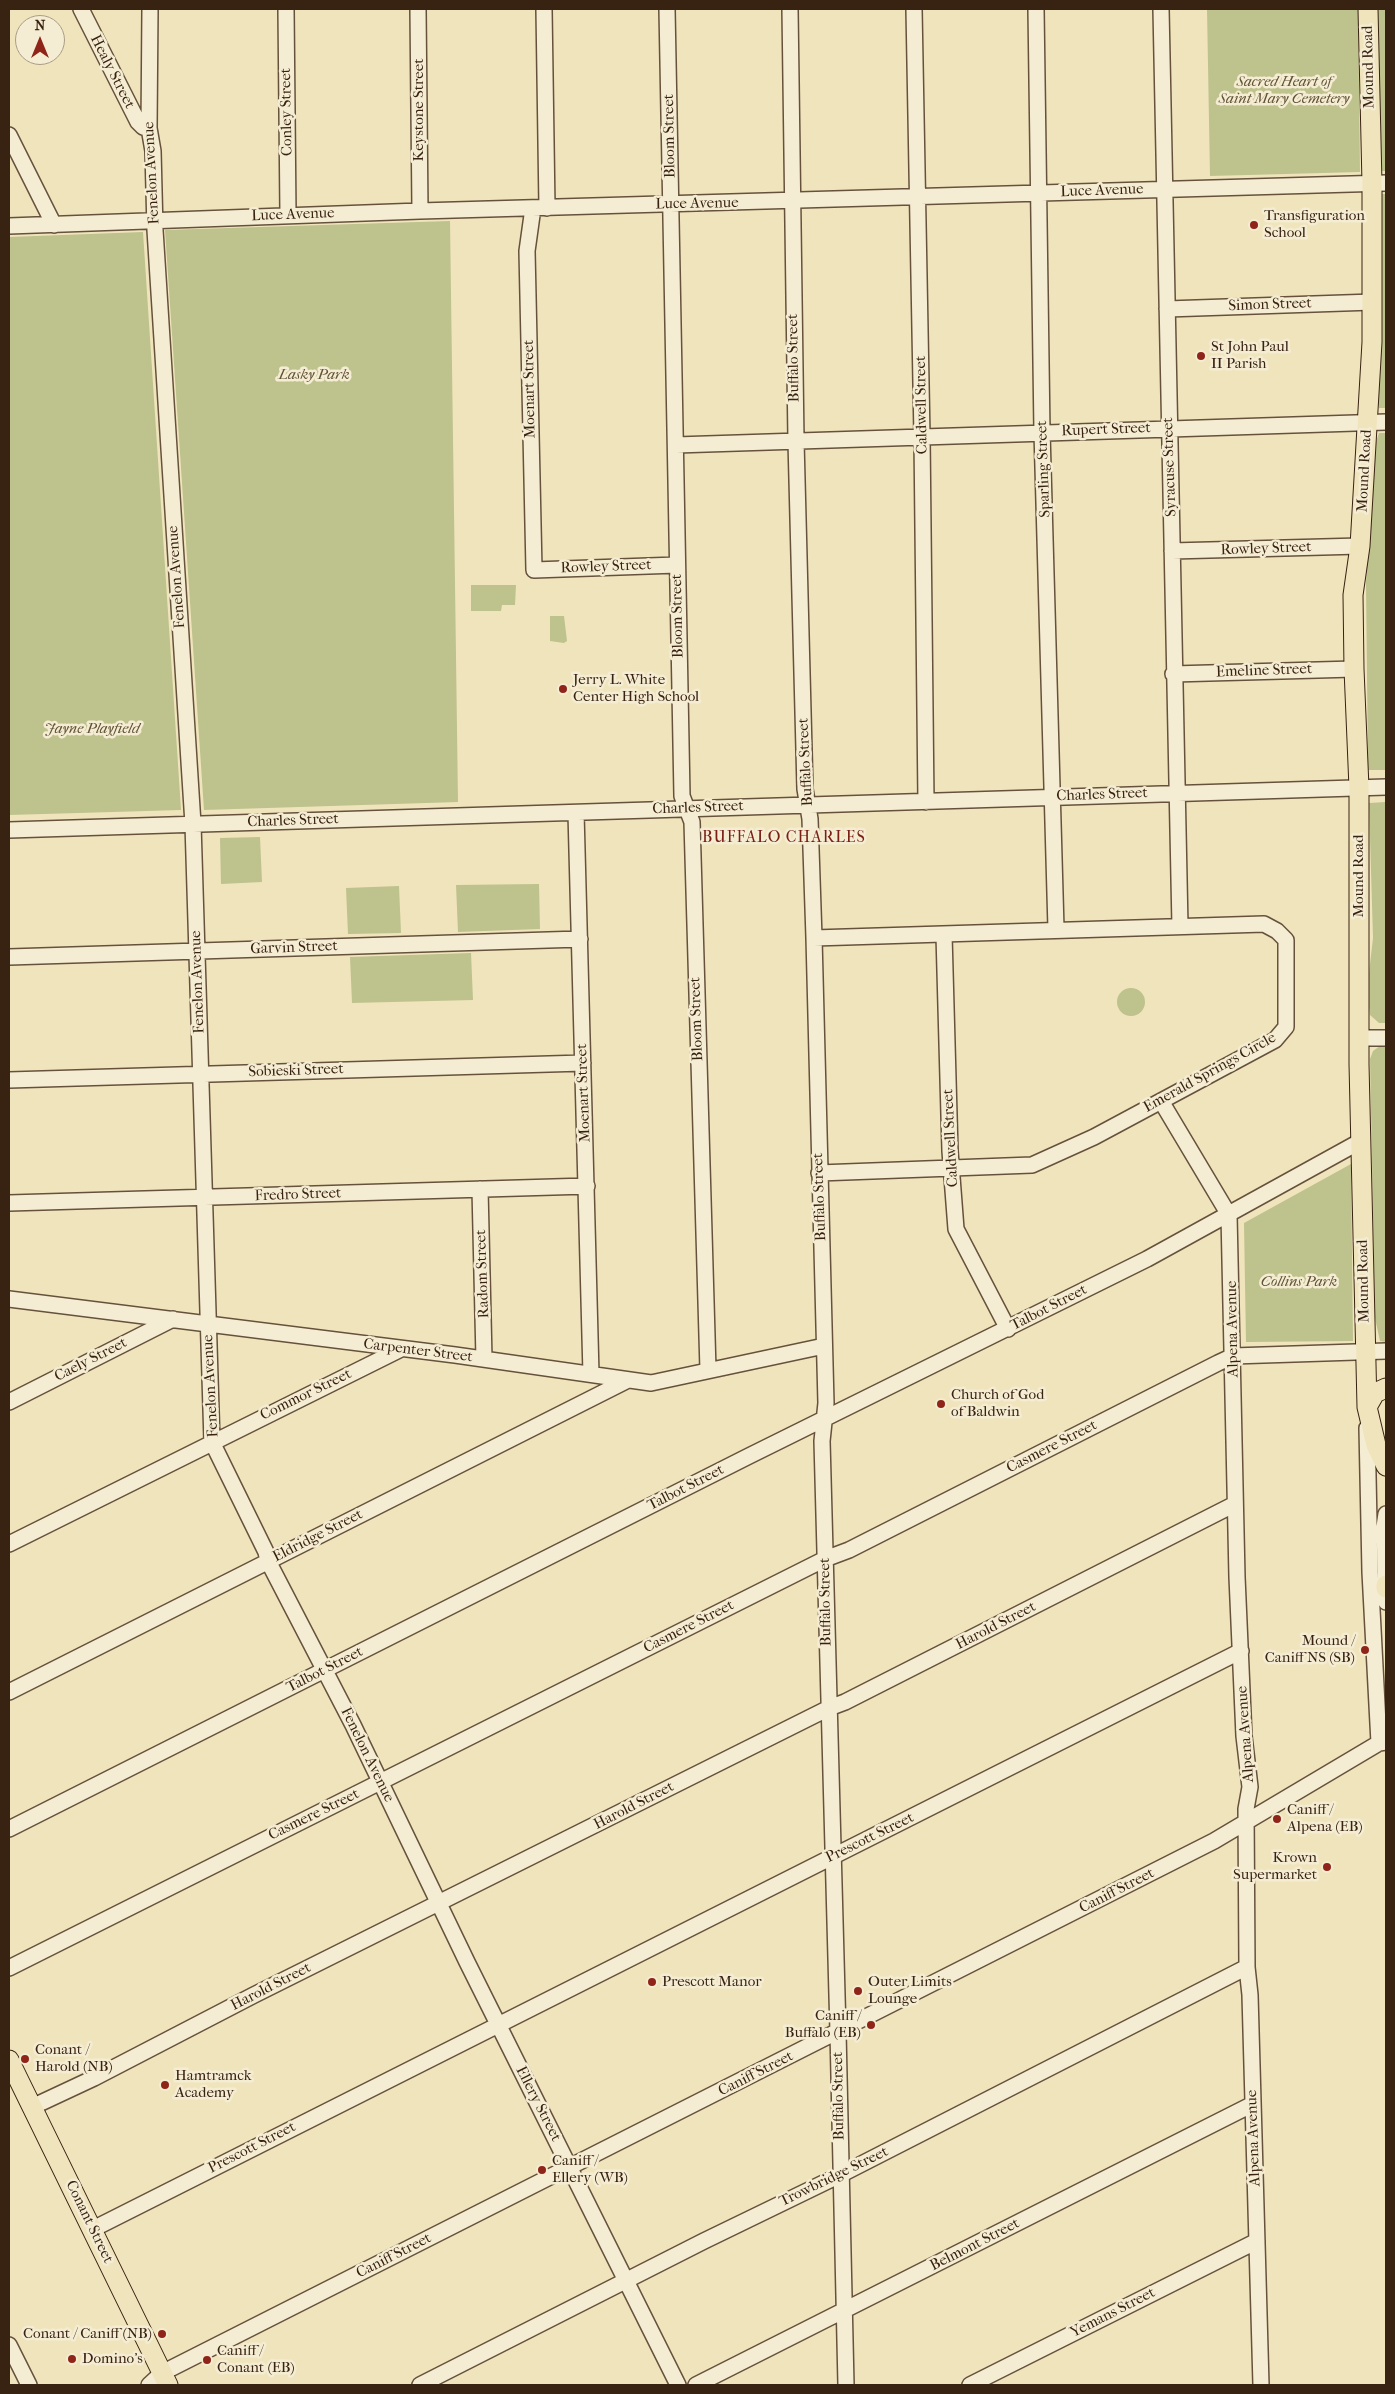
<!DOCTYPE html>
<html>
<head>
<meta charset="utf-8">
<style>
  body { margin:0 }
  #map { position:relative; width:1395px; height:2394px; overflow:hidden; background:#f0e4bc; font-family:"IM FELL French Canon",serif }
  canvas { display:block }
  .frame { position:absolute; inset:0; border:10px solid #382212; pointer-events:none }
  .north { position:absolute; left:15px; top:15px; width:50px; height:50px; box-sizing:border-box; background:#f5edd3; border:1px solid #a99c86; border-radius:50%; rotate:0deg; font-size:14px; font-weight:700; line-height:20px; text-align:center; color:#382212 }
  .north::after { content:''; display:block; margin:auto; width:18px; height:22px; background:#8f2418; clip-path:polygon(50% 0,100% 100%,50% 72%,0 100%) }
</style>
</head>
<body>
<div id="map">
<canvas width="1395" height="2394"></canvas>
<div class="frame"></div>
<div class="north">N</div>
</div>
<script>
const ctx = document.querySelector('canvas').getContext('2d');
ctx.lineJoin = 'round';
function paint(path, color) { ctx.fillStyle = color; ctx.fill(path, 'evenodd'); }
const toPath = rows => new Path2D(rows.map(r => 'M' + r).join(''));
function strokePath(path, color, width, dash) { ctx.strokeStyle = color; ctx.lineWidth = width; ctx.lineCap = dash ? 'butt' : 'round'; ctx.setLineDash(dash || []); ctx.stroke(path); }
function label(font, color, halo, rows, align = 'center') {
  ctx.font = font + ' "IM FELL French Canon",serif'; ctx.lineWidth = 5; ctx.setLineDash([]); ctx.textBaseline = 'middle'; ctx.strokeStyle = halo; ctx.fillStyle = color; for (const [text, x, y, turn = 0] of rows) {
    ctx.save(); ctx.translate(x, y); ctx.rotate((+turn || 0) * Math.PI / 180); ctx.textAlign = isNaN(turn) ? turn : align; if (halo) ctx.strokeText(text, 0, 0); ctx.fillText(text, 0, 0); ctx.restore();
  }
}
const green = toPath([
  [1207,9,1358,9,1360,172,1210,176],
  [1376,9,1386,9,1386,171,1377,171],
  [1378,194,1386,194,1386,408,1379,408,1377,400],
  [450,221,458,802,204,810,165,230],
  [143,232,181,810,9,815,9,237],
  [1379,433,1386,433,1386,770,1368,770,1366,582,1375,445],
  [471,585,516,585,515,605,502,605,501,611,471,611],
  [550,616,564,616,567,641,564,643,550,641],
  [1386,802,1386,1023,1379,1023,1370,1015,1367,990,1373,938,1369,803],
  [260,837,262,882,221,884,220,838],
  [539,884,540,929,458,932,456,885],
  [399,886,401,933,348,934,346,888],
  [471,953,473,1000,352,1003,350,957],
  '1117 1002a14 14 0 1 1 28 0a14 14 0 1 1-28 0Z',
  [1386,1045,1386,1342,1380,1341,1375,1318,1370,1059,1373,1051,1380,1046],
  [1351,1164,1353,1341,1246,1342,1244,1223]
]);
const minor = toPath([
  [81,9,138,122,143,127,149,128],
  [150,9,149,128,153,151,155,230,193,824,212,1442,266,1552,268,1561,353,1725,467,1962,678,2385],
  [286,9,288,215],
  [418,9,420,211],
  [544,9,547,208],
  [667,9,682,796,692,822,708,1370],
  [790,9,796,441,805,789,810,819,814,938,826,1403,822,1441,838,2032,846,2385],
  [914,9,922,437,926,802],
  [1036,9,1042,432,1056,929],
  [1161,9,1180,926],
  [9,135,54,225],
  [533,208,527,251,534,570,677,565],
  [9,226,420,211,1386,183],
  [1167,309,1373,302],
  [676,445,1386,422],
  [1172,551,1360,546],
  [1173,674,1354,669],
  [576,813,591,1374],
  [9,830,1386,787],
  [944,935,950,1151,956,1229,1008,1329],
  [814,938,1264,924,1277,931,1286,940,1286,1027,1275,1040,1094,1137,1032,1165,819,1173],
  [9,957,580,939],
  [1360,1038,1386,1038],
  [9,1080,583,1063],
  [1161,1101,1229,1215,1237,1577,1244,1736,1250,1787,1246,1809,1247,1967,1250,1995,1261,2385],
  [480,1189,484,1359],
  [9,1203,587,1186],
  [9,1299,455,1355,651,1383,824,1346],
  [9,1402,173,1319],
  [1367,1428,1370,1572,1379,1743],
  [1386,1514,1384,1527,1386,1602],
  [9,1544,401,1349],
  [9,1692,628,1380],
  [9,1829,749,1456,1147,1259,1361,1141],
  [9,1968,825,1559,849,1550,1218,1363,1233,1356,1386,1351],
  [32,2107,94,2078,254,1995,829,1708,845,1702,1235,1504],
  [93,2229,1241,1651],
  [9,2345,29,2385],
  [149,2385,162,2373,1214,1841,1379,1743,1386,1742],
  [420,2385,704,2241,840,2175,1247,1967],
  [696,2385,1253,2104],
  [970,2385,1257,2241]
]);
const major = toPath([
  [1368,9,1372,184,1372,342,1360,546,1353,595,1354,669,1359,788,1359,1064,1367,1407,1376,1445,1386,1466],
  [1367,1407,1375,1393,1386,1388],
  [1386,1588,1386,1585],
  [9,2060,168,2385]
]);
const markers = [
  [1254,225,5,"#8f2418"],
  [1201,356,5,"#8f2418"],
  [563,689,5,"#8f2418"],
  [941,1404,5,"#8f2418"],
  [1365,1650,5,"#8f2418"],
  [1277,1819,5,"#8f2418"],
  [1327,1867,5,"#8f2418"],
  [652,1982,5,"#8f2418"],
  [858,1991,5,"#8f2418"],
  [871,2025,5,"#8f2418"],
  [25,2059,5,"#8f2418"],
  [165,2085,5,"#8f2418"],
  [542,2170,5,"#8f2418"],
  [162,2334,5,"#8f2418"],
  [72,2359,5,"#8f2418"],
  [207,2360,5,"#8f2418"]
];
const streetNames = [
  ["Mound Road",1369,67,-91],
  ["Healy Street",112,72,63],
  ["Keystone Street",419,110,-90],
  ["Conley Street",287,112,-91],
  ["Bloom Street",670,136,-91],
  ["Fenelon Avenue",152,173,-93],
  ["Luce Avenue",1102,191,-2],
  ["Luce Avenue",697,204,-1],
  ["Luce Avenue",293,215,-2],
  ["Simon Street",1270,305,-2],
  ["Buffalo Street",794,358,-91],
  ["Moenart Street",530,389,-91],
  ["Caldwell Street",922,405,-91],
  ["Rupert Street",1106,430,-2],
  ["Syracuse Street",1170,467,-92],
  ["Sparling Street",1044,469,-92],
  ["Mound Road",1365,471,-87],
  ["Rowley Street",1266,549,-2],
  ["Rowley Street",606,567,-2],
  ["Fenelon Avenue",177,577,-94],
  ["Bloom Street",678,616,-91],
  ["Emeline Street",1264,671,-2],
  ["Buffalo Street",806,762,-93],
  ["Charles Street",1102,795,-2],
  ["Charles Street",698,808,-2],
  ["Charles Street",293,821,-2],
  ["Mound Road",1359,876,-90],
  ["Garvin Street",294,948,-2],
  ["Fenelon Avenue",198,982,-92],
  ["Bloom Street",697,1019,-92],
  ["Sobieski Street",296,1071,-2],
  ["Emerald Springs Circle",1210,1073,-29],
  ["Moenart Street",584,1093,-92],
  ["Caldwell Street",951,1138,-93],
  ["Fredro Street",298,1195,-2],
  ["Buffalo Street",820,1197,-92],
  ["Radom Street",483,1274,-92],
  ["Mound Road",1364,1281,-91],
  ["Talbot Street",1049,1308,-27],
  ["Alpena Avenue",1233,1329,-91],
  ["Carpenter Street",418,1351,7],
  ["Caely Street",91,1360,-27],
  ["Fenelon Avenue",211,1386,-93],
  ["Commor Street",306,1395,-26],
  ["Casmere Street",1052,1447,-27],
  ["Talbot Street",686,1488,-27],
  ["Eldridge Street",318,1536,-27],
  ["Buffalo Street",826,1602,-91],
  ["Harold Street",996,1626,-27],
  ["Casmere Street",689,1627,-27],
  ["Talbot Street",325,1670,-27],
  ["Alpena Avenue",1246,1734,-94],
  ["Fenelon Avenue",367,1755,64],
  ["Harold Street",634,1806,-27],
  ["Casmere Street",314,1815,-26],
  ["Prescott Street",870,1838,-26],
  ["Caniff Street",1117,1891,-27],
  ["Harold Street",271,1987,-27],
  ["Caniff Street",756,2074,-27],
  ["Buffalo Street",839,2096,-91],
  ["Ellery Street",538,2104,63],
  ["Alpena Avenue",1254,2138,-92],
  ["Prescott Street",252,2148,-27],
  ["Trowbridge Street",834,2177,-26],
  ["Conant Street",89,2222,64],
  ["Belmont Street",975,2245,-27],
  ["Caniff Street",394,2256,-27],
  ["Yemans Street",1113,2313,-27]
];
const parkNames = [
  ["Sacred Heart of",1284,82],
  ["Saint Mary Cemetery",1284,99],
  ["Lasky Park",314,375],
  ["Jayne Playfield",92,729],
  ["Collins Park",1299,1282]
];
const poiNames = [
  ["Transfiguration",1264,216],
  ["School",1264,233],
  ["St John Paul",1211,347],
  ["II Parish",1211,364],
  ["Jerry L. White",573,680],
  ["Center High School",573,697],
  ["Church of God",951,1395],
  ["of Baldwin",951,1412],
  ["Mound /",1355,1641,"right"],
  ["Caniff NS (SB)",1355,1658,"right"],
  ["Caniff /",1287,1810],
  ["Alpena (EB)",1287,1827],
  ["Krown",1317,1858,"right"],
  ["Supermarket",1317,1875,"right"],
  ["Prescott Manor",662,1982],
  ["Outer Limits",868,1982],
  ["Lounge",868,1999],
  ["Caniff /",861,2016,"right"],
  ["Buffalo (EB)",861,2033,"right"],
  ["Conant /",35,2050],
  ["Harold (NB)",35,2067],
  ["Hamtramck",175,2076],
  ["Academy",175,2093],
  ["Caniff /",552,2161],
  ["Ellery (WB)",552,2178],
  ["Conant / Caniff (NB)",152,2334,"right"],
  ["Caniff /",217,2351],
  ["Conant (EB)",217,2368],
  ["Domino's",82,2359]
];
const neighbourhoodNames = [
  ["BUFFALO CHARLES",784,838]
];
paint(green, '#bec28d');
strokePath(minor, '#66523c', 18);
strokePath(major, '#382212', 21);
strokePath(minor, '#f5edd3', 15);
strokePath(major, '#f0e4bc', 19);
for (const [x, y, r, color] of markers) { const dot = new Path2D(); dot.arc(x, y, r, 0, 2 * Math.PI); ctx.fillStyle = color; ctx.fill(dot); strokePath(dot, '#f5edd3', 2); }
label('15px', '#382212', '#f5edd3', streetNames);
label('italic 15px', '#605237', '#f5edd3', parkNames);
label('15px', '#382212', '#f5edd3', poiNames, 'left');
ctx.letterSpacing = '1px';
label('16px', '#7a1f14', '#f5edd3', neighbourhoodNames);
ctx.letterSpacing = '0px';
</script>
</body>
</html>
